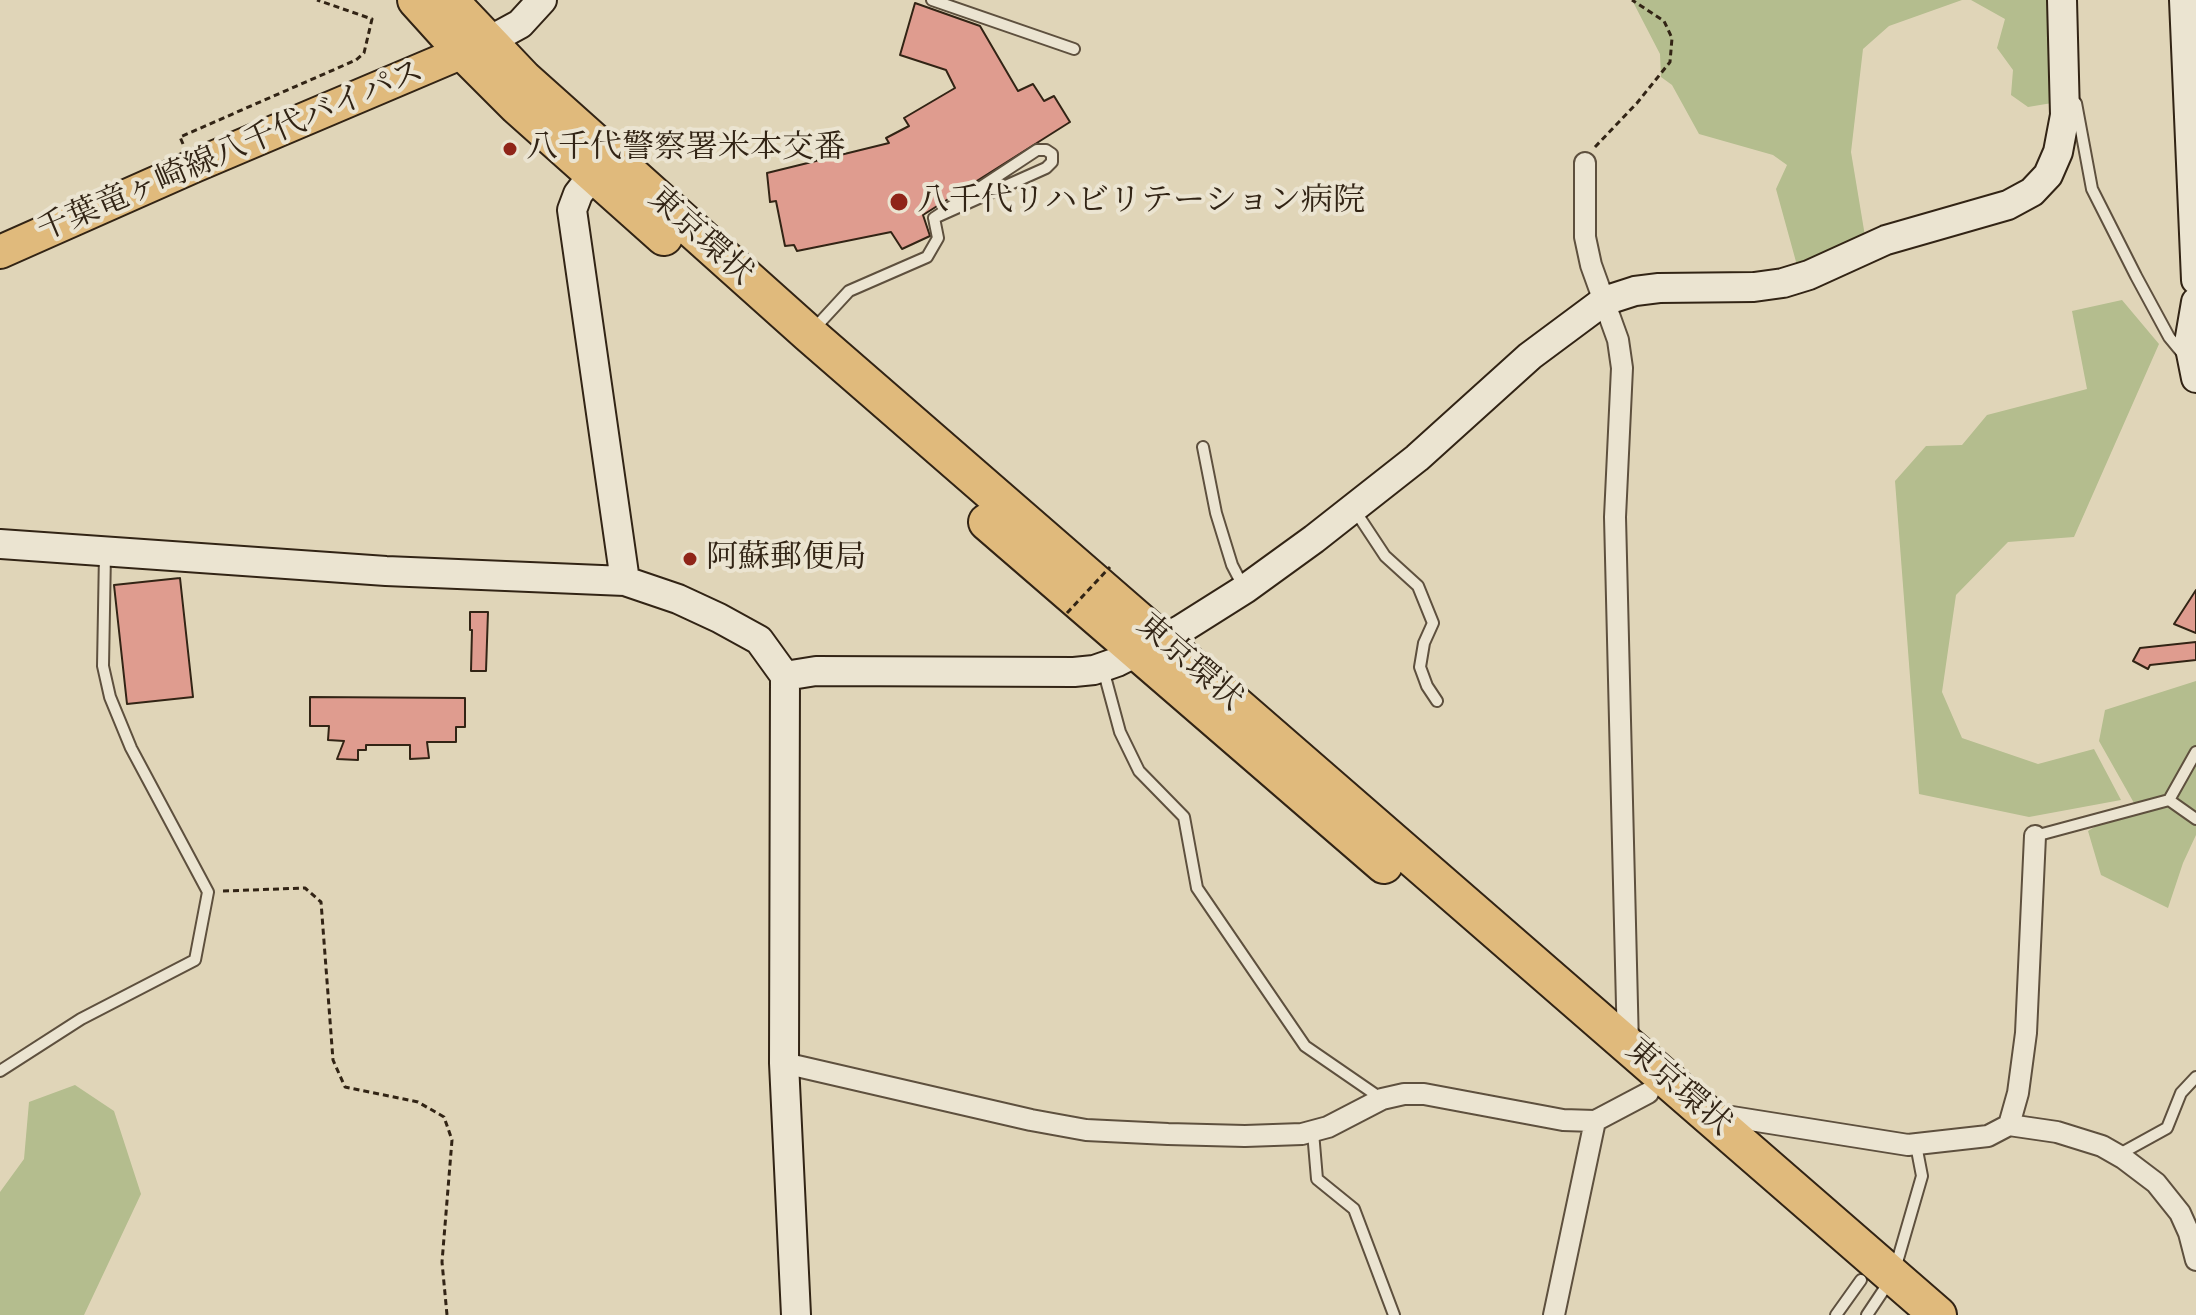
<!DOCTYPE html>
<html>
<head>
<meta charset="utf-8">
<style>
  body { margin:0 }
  canvas { display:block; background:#e0d5b8 }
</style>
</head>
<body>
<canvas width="2196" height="1315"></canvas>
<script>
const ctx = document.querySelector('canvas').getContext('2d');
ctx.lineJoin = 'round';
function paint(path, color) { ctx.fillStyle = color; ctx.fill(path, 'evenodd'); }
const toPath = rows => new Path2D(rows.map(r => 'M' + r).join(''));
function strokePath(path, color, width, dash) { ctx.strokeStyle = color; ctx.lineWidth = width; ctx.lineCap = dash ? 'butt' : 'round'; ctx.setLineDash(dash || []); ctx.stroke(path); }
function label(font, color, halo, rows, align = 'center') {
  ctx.font = font + ' Alegreya,"Noto Serif JP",serif'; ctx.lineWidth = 8; ctx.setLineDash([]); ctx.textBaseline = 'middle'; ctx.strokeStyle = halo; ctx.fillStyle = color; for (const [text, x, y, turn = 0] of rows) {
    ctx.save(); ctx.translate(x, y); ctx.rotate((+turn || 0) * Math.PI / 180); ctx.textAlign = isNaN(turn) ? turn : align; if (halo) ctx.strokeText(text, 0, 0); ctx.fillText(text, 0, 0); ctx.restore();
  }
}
const green = toPath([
  [1632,0,1962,0,1889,26,1863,49,1851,152,1866,242,1798,269,1776,189,1787,165,1773,155,1699,134,1672,85,1661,77,1660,54],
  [1971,0,2052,0,2052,103,2028,107,2011,95,2013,70,1997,48,2005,19],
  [2122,300,2159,344,2074,537,2008,542,1956,595,1942,692,1962,738,2038,764,2094,749,2121,800,2029,817,1919,794,1895,481,1926,446,1962,445,1987,415,2087,389,2072,311],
  [2196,681,2196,835,2183,863,2168,908,2101,875,2088,831,2134,803,2099,741,2105,710],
  [75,1085,114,1111,141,1194,84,1315,0,1315,0,1192,24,1159,29,1102]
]);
const building = toPath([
  [915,3,980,26,1018,91,1033,84,1044,101,1054,96,1070,122,923,215,930,236,902,249,891,232,797,251,794,245,785,246,776,201,770,202,767,173,889,143,886,138,909,126,904,118,955,88,946,70,900,55,915,3],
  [180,578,193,697,127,704,114,585,180,578],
  [2196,590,2196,633,2174,624,2196,590],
  [470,612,488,612,486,671,471,671,472,630,470,630,470,612],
  [2196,642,2196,660,2150,665,2148,669,2133,661,2140,648,2196,642],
  [310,697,465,698,465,727,456,727,456,742,427,742,429,758,410,759,410,745,366,745,366,750,358,750,358,760,337,759,344,741,328,740,329,726,310,726,310,697]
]);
const path = toPath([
  [183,144,180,137,356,60,364,53,372,19,317,0],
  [1595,147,1637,103,1670,62,1672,38,1664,21,1632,0],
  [223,891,305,888,321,902,333,1060,345,1087,418,1102,444,1117,452,1140,442,1262,447,1315]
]);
const lane = toPath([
  [932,0,1074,49],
  [2076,103,2092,189,2136,276,2169,337,2183,354],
  [1037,150,1046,150,1052,154,1052,162,1046,168,934,218,1037,150],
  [813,330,849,291,927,257,938,238,934,218],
  [1203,447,1216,513,1232,565,1244,588],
  [1354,509,1385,556,1418,586,1433,623,1424,643,1420,667,1427,686,1437,701],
  [1103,669,1120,732,1139,771,1184,817,1197,888,1305,1046,1382,1099],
  [2169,800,2196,819],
  [2035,836,2169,800,2196,752],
  [0,1071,81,1019,195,960,208,892,131,748,110,697,103,666,105,553],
  [1313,1132,1317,1179,1354,1209,1394,1315],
  [2118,1155,2167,1128,2181,1093,2196,1077],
  [1836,1315,1861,1280],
  [1867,1315,1893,1276,1922,1176,1916,1145]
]);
const street = toPath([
  [1585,163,1585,237,1591,265,1618,340,1622,368,1615,517,1628,1046],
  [784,1063,1031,1120,1086,1130,1168,1134,1245,1136,1302,1134,1328,1127,1382,1099,1404,1094,1424,1094,1563,1120,1595,1121,1648,1093],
  [1714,1117,1732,1117,1908,1145,1988,1136,2009,1125,2018,1093,2026,1033,2035,836],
  [2009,1125,2057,1132,2102,1146,2123,1158,2156,1183,2180,1213,2189,1233,2196,1260],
  [1554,1315,1595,1121]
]);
const secondary = toPath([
  [2184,0,2196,280],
  [487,42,520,24,542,0],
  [592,176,578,194,572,210,625,581],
  [2196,302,2189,343,2196,378],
  [0,544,386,571,625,581,678,599,719,618,759,640,785,676,784,1063,796,1315],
  [785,676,816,671,1074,672,1094,670,1117,662,1180,630,1245,589,1314,539,1417,458,1530,356,1604,301,1635,291,1659,288,1754,287,1783,283,1809,275,1886,240,2008,205,2032,192,2048,175,2058,152,2065,115,2062,0]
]);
const primary = toPath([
  [0,252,194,166,484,43]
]);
const highway = toPath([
  [416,0,463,52,517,106,664,237],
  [449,0,524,79,809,334,1938,1315],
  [987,522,1384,865]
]);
const pathBridge = toPath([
  [1067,613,1110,567]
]);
const markers = [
  [510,149,8,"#8f2418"],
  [899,202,10,"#8f2418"],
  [690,559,8,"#8f2418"]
];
const poiNames = [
  ["八千代警察署米本交番",526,149],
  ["八千代リハビリテーション病院",917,202],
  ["阿蘇郵便局",706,559]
];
const streetNames = [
  ["千葉竜ヶ崎線八千代バイパス",231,152,-23],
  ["東京環状",700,237,42],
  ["東京環状",1189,663,41],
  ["東京環状",1678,1088,41]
];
paint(green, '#b4bd8e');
paint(building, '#df9c8f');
strokePath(building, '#322415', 2);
strokePath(lane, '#5e503e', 14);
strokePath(street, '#5e503e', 24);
strokePath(secondary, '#322415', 32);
strokePath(primary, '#322415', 36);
strokePath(highway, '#322415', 40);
strokePath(path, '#322415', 3, [6, 4]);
strokePath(lane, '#ebe4d1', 10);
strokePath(street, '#ebe4d1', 20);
strokePath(secondary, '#ebe4d1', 28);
strokePath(primary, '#e0ba7c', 32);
strokePath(highway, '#e0ba7c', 36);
strokePath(pathBridge, '#322415', 3, [6, 4]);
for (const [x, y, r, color] of markers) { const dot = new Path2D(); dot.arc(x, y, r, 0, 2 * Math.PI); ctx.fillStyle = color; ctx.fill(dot); strokePath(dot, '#ebe4d1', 3); }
label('32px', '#322415', '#ebe4d1', poiNames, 'left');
label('32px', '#322415', '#ebe4d1', streetNames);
</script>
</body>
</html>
